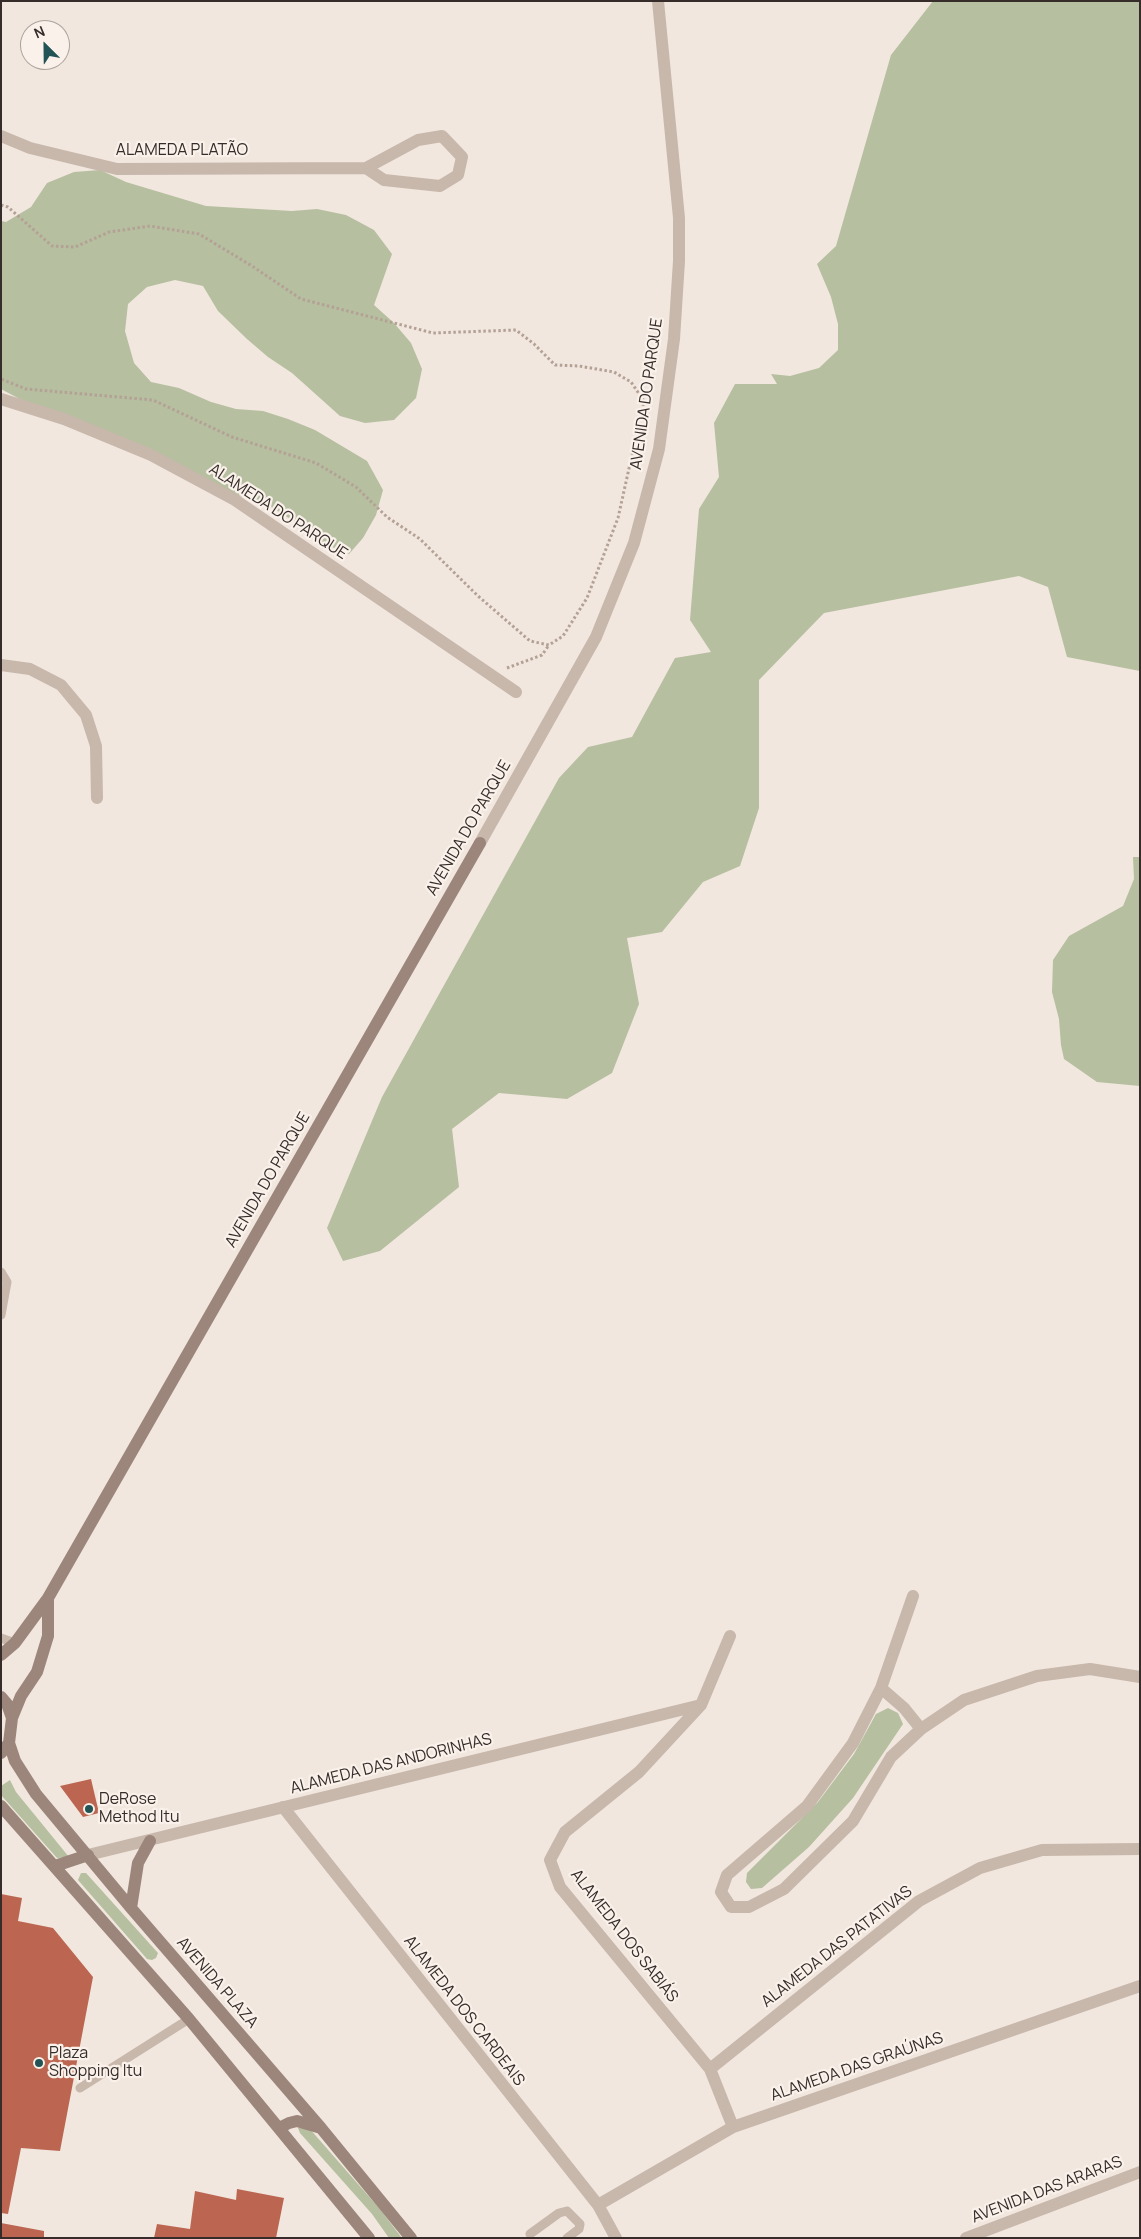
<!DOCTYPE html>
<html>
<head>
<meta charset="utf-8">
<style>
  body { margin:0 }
  #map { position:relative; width:1141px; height:2239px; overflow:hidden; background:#f1e7de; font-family:Manrope,sans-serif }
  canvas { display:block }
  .frame { position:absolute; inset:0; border:2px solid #362d2a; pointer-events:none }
  .north { position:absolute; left:20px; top:20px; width:50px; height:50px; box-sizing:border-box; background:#f9f1ea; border:1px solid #aba39d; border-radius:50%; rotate:337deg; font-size:14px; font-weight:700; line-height:20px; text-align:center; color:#362d2a }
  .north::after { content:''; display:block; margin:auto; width:18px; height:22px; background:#225455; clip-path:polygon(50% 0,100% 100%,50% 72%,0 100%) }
</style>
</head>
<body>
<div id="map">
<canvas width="1141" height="2239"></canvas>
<div class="frame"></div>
<div class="north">N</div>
</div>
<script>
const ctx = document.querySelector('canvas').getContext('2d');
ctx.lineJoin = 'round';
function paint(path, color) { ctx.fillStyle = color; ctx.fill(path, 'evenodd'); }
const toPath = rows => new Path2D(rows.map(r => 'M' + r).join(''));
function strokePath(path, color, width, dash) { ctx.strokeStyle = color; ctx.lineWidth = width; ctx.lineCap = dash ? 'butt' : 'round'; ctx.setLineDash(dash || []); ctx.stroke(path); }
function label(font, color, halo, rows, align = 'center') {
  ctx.font = font + ' Manrope,sans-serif'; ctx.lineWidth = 4.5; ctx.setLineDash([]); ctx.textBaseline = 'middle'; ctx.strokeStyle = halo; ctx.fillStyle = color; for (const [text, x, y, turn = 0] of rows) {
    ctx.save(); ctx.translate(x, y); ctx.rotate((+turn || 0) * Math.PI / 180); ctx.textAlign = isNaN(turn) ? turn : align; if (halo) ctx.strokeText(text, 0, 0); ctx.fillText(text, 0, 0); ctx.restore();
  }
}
const green = toPath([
  [933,1,1140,1,1140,671,1067,657,1048,587,1019,576,824,613,759,680,759,808,740,866,703,882,662,932,627,938,639,1004,612,1073,567,1099,499,1093,452,1129,459,1187,380,1251,343,1261,327,1228,382,1097,559,778,588,747,632,737,675,658,711,652,690,620,699,509,719,477,714,423,735,384,777,384,771,374,790,376,819,368,838,350,838,324,831,297,817,264,836,246,891,55],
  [100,170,126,182,206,206,292,211,317,209,346,215,374,230,392,254,374,305,394,323,411,343,422,369,416,398,394,420,365,423,340,416,292,373,268,357,247,339,218,311,203,286,175,280,147,287,128,304,125,331,134,363,151,382,179,388,211,402,236,409,263,411,288,419,315,430,367,461,383,490,376,515,363,538,349,554,315,540,295,522,265,503,240,496,44,412,1,389,1,221,6,222,31,207,47,183,74,172],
  [1133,857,1140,857,1140,1086,1097,1082,1064,1059,1061,1045,1059,1019,1052,992,1053,960,1069,936,1123,906,1134,879],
  [888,1708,898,1713,903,1724,853,1798,809,1847,762,1888,751,1889,746,1882,747,1873,818,1802,854,1754,876,1714],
  [10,1780,16,1792,69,1857,57,1858,1,1795,1,1786],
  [81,1873,86,1873,158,1953,156,1958,152,1960,147,1959,78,1880],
  [298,2128,309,2128,379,2208,402,2238,389,2238,372,2214,300,2133]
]);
const building = toPath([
  [91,1779,99,1813,83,1817,60,1786],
  [1,1894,22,1898,18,1921,53,1928,93,1977,60,2151,21,2148,8,2214,1,2213],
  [237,2189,284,2198,276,2238,154,2238,157,2224,190,2229,195,2191,236,2200],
  [1,2223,44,2231,44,2238,1,2238]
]);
const path = toPath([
  [1,205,8,207,52,246,75,247,109,232,150,226,199,234,252,266,301,299,433,333,516,330,534,344,555,365,579,366,614,372,631,382,644,401,618,518,587,598,563,636,549,645,530,641,478,596,420,539,387,517,356,487,316,463,232,437,153,400,26,389,1,379],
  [507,668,542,655,549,645]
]);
const lane = toPath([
  [1,1272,7,1282,1,1315],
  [1,1638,15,1643],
  [80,2088,189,2019],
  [530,2234,559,2213,567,2211,580,2224,579,2229,567,2238]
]);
const street = toPath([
  [1,136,30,148,117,169,366,168,418,140,442,136,462,157,458,175,440,186,384,180,366,168],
  [1,399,64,419,151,455,235,500,516,692],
  [1,665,30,669,61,685,86,715,96,746,97,798],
  [480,843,596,637,634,543,659,449,674,339,679,261,679,218,658,1],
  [913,1596,881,1688,853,1743,807,1806,727,1875,721,1892,731,1907,749,1907,784,1889,853,1821,891,1757,921,1729,964,1700,1037,1676,1090,1669,1140,1677],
  [730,1636,701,1705,639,1772,565,1832,550,1860,560,1887,710,2069,733,2127],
  [881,1688,904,1708,921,1729],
  [283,1807,598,2205,616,2238],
  [88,1855,701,1705],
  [710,2069,919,1901,980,1868,1042,1850,1140,1849],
  [598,2205,733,2127,1140,1986],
  [966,2238,1140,2172]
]);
const secondary = toPath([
  [1,1655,15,1643,48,1598,480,843],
  [1,1697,7,1704,12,1718,9,1743,1,1753],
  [12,1718,21,1696,37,1672,48,1636,48,1598],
  [9,1743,15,1761,36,1794,131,1908,321,2128,411,2238],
  [1,1806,189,2019,369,2238],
  [55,1866,88,1855],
  [131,1908,138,1863,150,1841],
  [279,2128,289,2123,297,2121,321,2128]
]);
const markers = [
  [89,1809,5,"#225455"],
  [39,2063,5,"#225455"]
];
const streetNames = [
  ["ALAMEDA PLATÃO",182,151],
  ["AVENIDA DO PARQUE",647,394,-82],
  ["ALAMEDA DO PARQUE",278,512,33],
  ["AVENIDA DO PARQUE",469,828,-60],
  ["AVENIDA DO PARQUE",268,1180,-60],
  ["ALAMEDA DAS ANDORINHAS",391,1764,-14],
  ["ALAMEDA DOS SABIÁS",624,1936,52],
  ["ALAMEDA DAS PATATIVAS",837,1947,-38],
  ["AVENIDA PLAZA",217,1983,49],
  ["ALAMEDA DOS CARDEAIS",464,2011,52],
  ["ALAMEDA DAS GRAÚNAS",857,2067,-19],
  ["AVENIDA DAS ARARAS",1047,2190,-21]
];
const poiNames = [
  ["DeRose",99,1800],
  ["Method Itu",99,1818],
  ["Plaza",49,2054],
  ["Shopping Itu",49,2072]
];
paint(green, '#b6bf9f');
paint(building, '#bc6651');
strokePath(path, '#b4a195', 3, [2.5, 2.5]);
strokePath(lane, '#c8b7ab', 9);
strokePath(street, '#c8b7ab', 12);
strokePath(secondary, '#9c867c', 12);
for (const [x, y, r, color] of markers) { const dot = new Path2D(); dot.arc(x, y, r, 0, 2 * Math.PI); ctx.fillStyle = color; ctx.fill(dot); strokePath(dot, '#f9f1ea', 2); }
label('16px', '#362d2a', '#f9f1ea', streetNames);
label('16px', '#362d2a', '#f9f1ea', poiNames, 'left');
</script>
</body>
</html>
